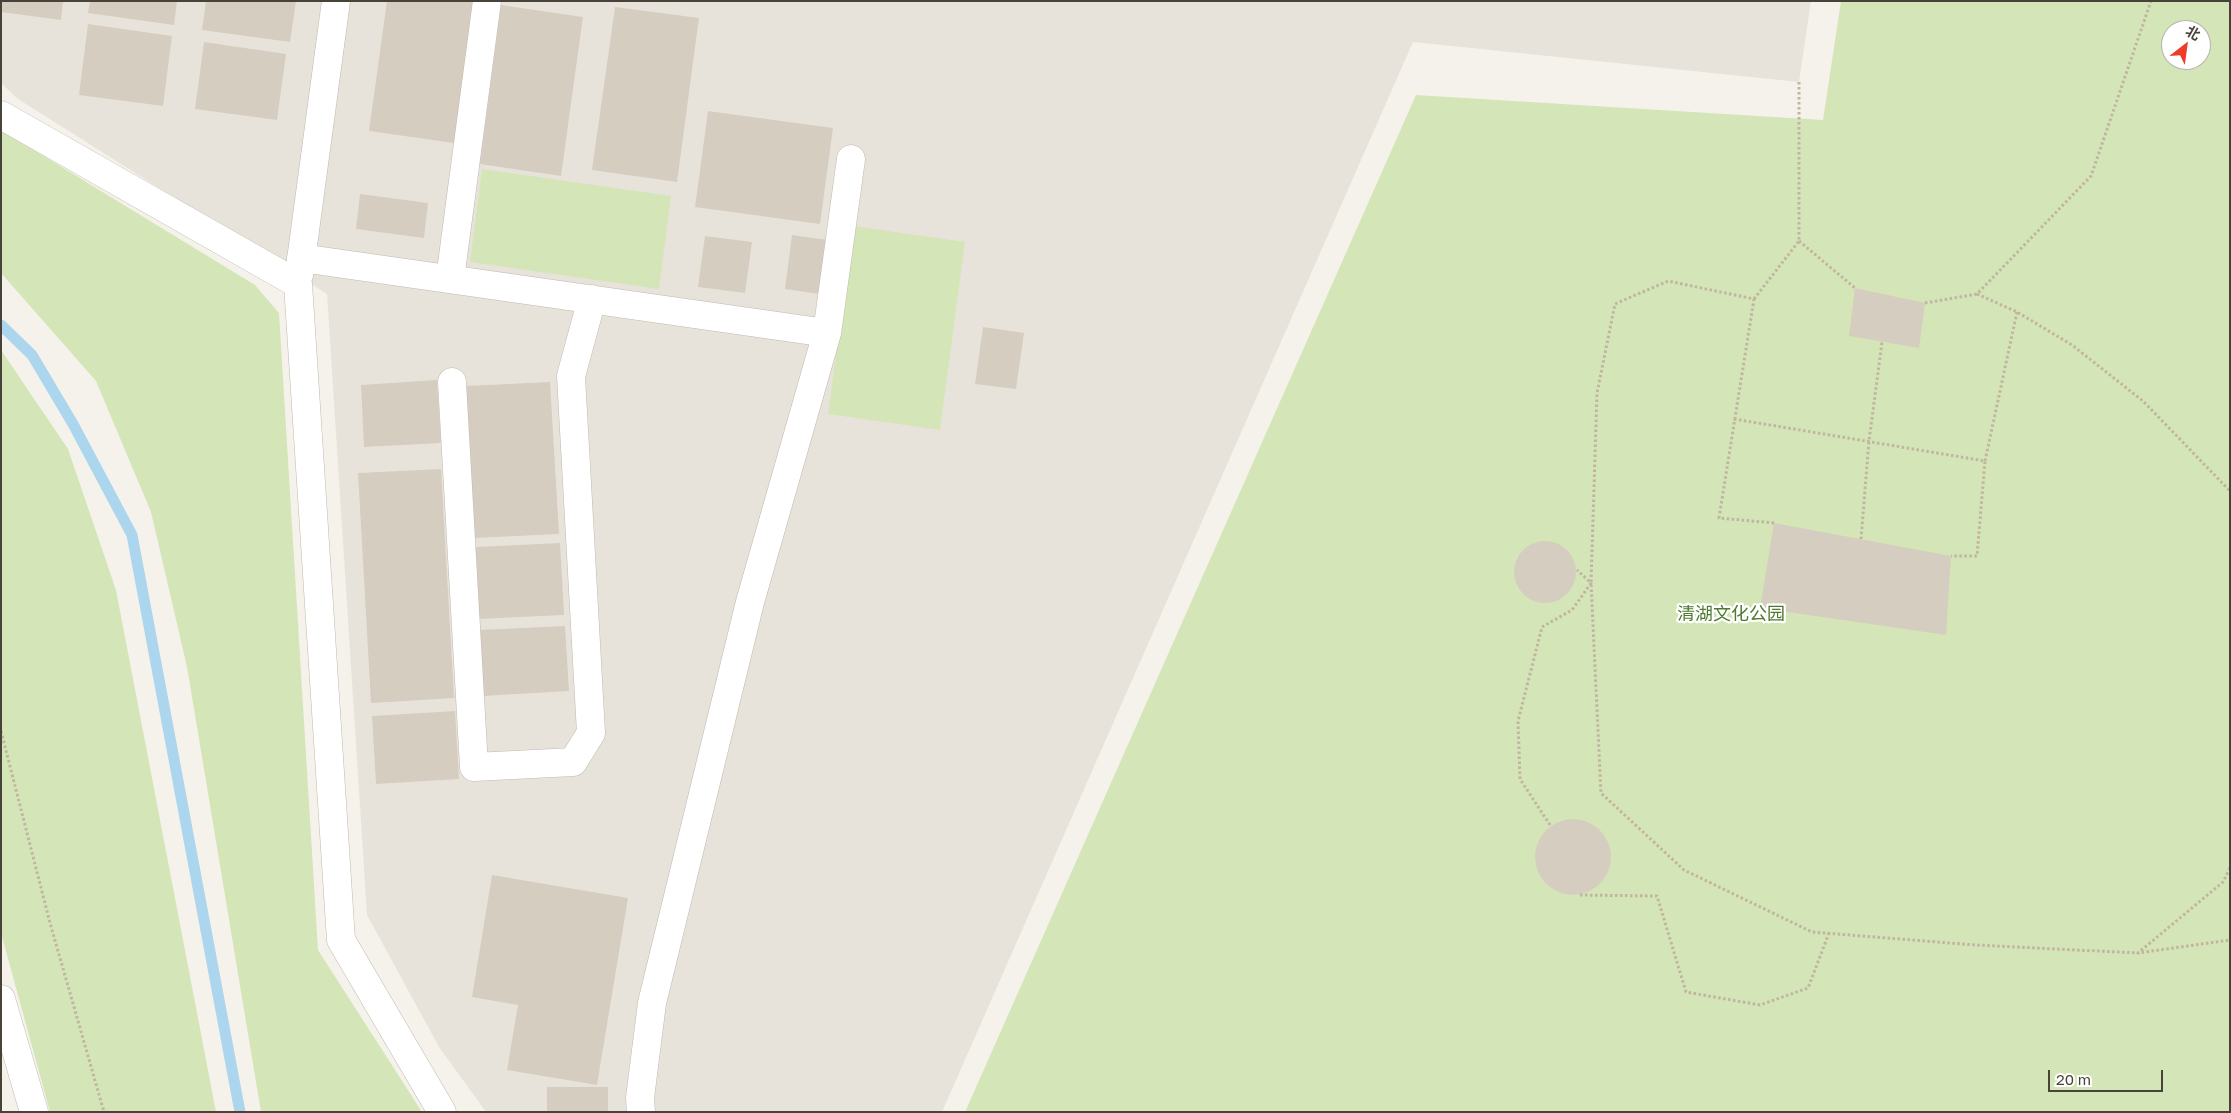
<!DOCTYPE html>
<html>
<head>
<meta charset="utf-8">
<style>
  body { margin:0 }
  #map { position:relative; width:2231px; height:1113px; overflow:hidden; background:#f5f2ec; font-family:"Golos Text","Noto Sans SC",sans-serif }
  canvas { display:block }
  .frame { position:absolute; inset:0; border:2px solid #494239; pointer-events:none }
  .north { position:absolute; left:2161px; top:20px; width:50px; height:50px; box-sizing:border-box; background:#fff; border:1px solid #b6b3b0; border-radius:50%; rotate:30deg; font-size:14px; font-weight:700; line-height:20px; text-align:center; color:#494239 }
  .north::after { content:''; display:block; margin:auto; width:18px; height:22px; background:#ee3c29; clip-path:polygon(50% 0,100% 100%,50% 72%,0 100%) }
  .scale { position:absolute; left:2048px; top:1070px; width:115px; height:22px; box-sizing:border-box; border:2px solid #494239; border-top:0; padding-left:6px; font-size:15px; line-height:18px; white-space:nowrap; color:#494239; -webkit-text-stroke:4px #fff; paint-order:stroke }
</style>
</head>
<body>
<div id="map">
<canvas width="2231" height="1113"></canvas>
<div class="frame"></div>
<div class="north">北</div>
<div class="scale">20 m</div>
</div>
<script>
const ctx = document.querySelector('canvas').getContext('2d');
ctx.lineJoin = 'round';
function paint(path, color) { ctx.fillStyle = color; ctx.fill(path, 'evenodd'); }
const toPath = rows => new Path2D(rows.map(r => 'M' + r).join(''));
function strokePath(path, color, width, dash) { ctx.strokeStyle = color; ctx.lineWidth = width; ctx.lineCap = dash ? 'butt' : 'round'; ctx.setLineDash(dash || []); ctx.stroke(path); }
function label(font, color, halo, rows, align = 'center') {
  ctx.font = font + ' "Golos Text","Noto Sans SC",sans-serif'; ctx.lineWidth = 4.5; ctx.setLineDash([]); ctx.textBaseline = 'middle'; ctx.strokeStyle = halo; ctx.fillStyle = color; for (const [text, x, y, turn = 0] of rows) {
    ctx.save(); ctx.translate(x, y); ctx.rotate((+turn || 0) * Math.PI / 180); ctx.textAlign = isNaN(turn) ? turn : align; if (halo) ctx.strokeText(text, 0, 0); ctx.fillText(text, 0, 0); ctx.restore();
  }
}
const residential = toPath([
  [1,1,1811,1,1799,82,1413,42,942,1112,486,1112,439,1047,367,915,327,294,18,99,1,83]
]);
const green = toPath([
  [1841,1,2230,1,2230,1112,965,1112,1416,95,1823,120],
  [2171,30,2201,30,2201,60,2171,60],
  [1,130,255,285,279,313,318,950,422,1112,261,1112,187,667,151,512,96,381,1,273],
  [482,169,671,196,659,289,470,262],
  [853,226,965,242,940,430,828,414],
  [1,350,68,449,116,590,216,1112,50,1112,1,933]
]);
const stream = toPath([
  [1,325,32,355,73,424,132,535,240,1112]
]);
const building = toPath([
  [1,1,63,1,61,20,1,12],
  [90,1,177,1,174,25,88,13],
  [206,1,296,1,290,42,202,30],
  [387,1,473,1,454,143,369,131],
  [501,5,583,17,561,176,480,164],
  [615,7,699,18,677,182,592,170],
  [88,24,172,36,163,106,79,95],
  [204,42,286,54,277,120,195,109],
  [708,111,833,128,820,224,695,207],
  [360,194,428,203,424,238,356,229],
  [792,235,827,240,819,294,785,289],
  [705,236,752,242,745,293,698,287],
  [1855,288,1925,303,1919,348,1849,336],
  [983,327,1024,333,1016,389,975,384],
  [437,380,441,443,364,447,361,385],
  [550,382,559,534,474,538,466,386],
  [441,469,454,698,371,703,358,473],
  [1774,523,1951,556,1946,635,1760,608],
  '1514 572a31 31 0 1 1 62 0a31 31 0 1 1-62 0Z',
  [560,543,564,615,479,619,475,547],
  [565,626,569,691,483,696,479,630],
  [455,711,459,779,376,784,372,716],
  '1535 857a38 38 0 1 1 76 0a38 38 0 1 1-76 0Z',
  [492,875,628,898,597,1085,507,1070,518,1005,472,997],
  [547,1087,608,1087,608,1112,547,1112]
]);
const path = toPath([
  [1799,241,1855,288],
  [1977,294,2017,312,2072,345,2143,401,2230,491],
  [1754,299,1799,241,1799,82],
  [1925,303,1977,294,2091,176,2151,1],
  [1734,419,1985,461,1977,556,1951,556],
  [1985,461,2017,312],
  [1774,523,1719,518,1754,299,1668,281,1615,304,1597,393,1591,583,1601,793,1684,870,1812,932,1975,945,2138,953],
  [1861,539,1869,441,1882,342],
  [1,731,50,923,104,1112],
  [1550,825,1520,779,1518,721,1542,627,1572,610,1591,583,1577,570],
  [2230,868,2223,882,2138,953,2230,940],
  [1580,895,1657,896,1686,992,1760,1005,1808,988,1829,933]
]);
const minor = toPath([
  [1,115,298,284,341,940,442,1112],
  [301,258,827,333],
  [299,275,336,1],
  [450,279,487,1],
  [452,382,474,767,573,762,591,733,571,376,592,299],
  [641,1112,640,1098,652,1003,750,602,827,333,851,159]
]);
const tertiary = toPath([
  [1,999,34,1112]
]);
const parkNames = [
  ["清湖文化公园",1731,614]
];
paint(residential, '#e8e3da');
paint(green, '#d4e6b7');
strokePath(stream, '#acd6ed', 11);
paint(building, '#d6cdc1');
strokePath(minor, '#c0b9ae', 29);
strokePath(tertiary, '#c0b9ae', 29);
strokePath(path, '#c1b4a0', 3, [2.5, 2.5]);
strokePath(minor, '#fff', 28);
strokePath(tertiary, '#fff', 28);
label('18px', '#4f792f', '#fff', parkNames);
</script>
</body>
</html>
